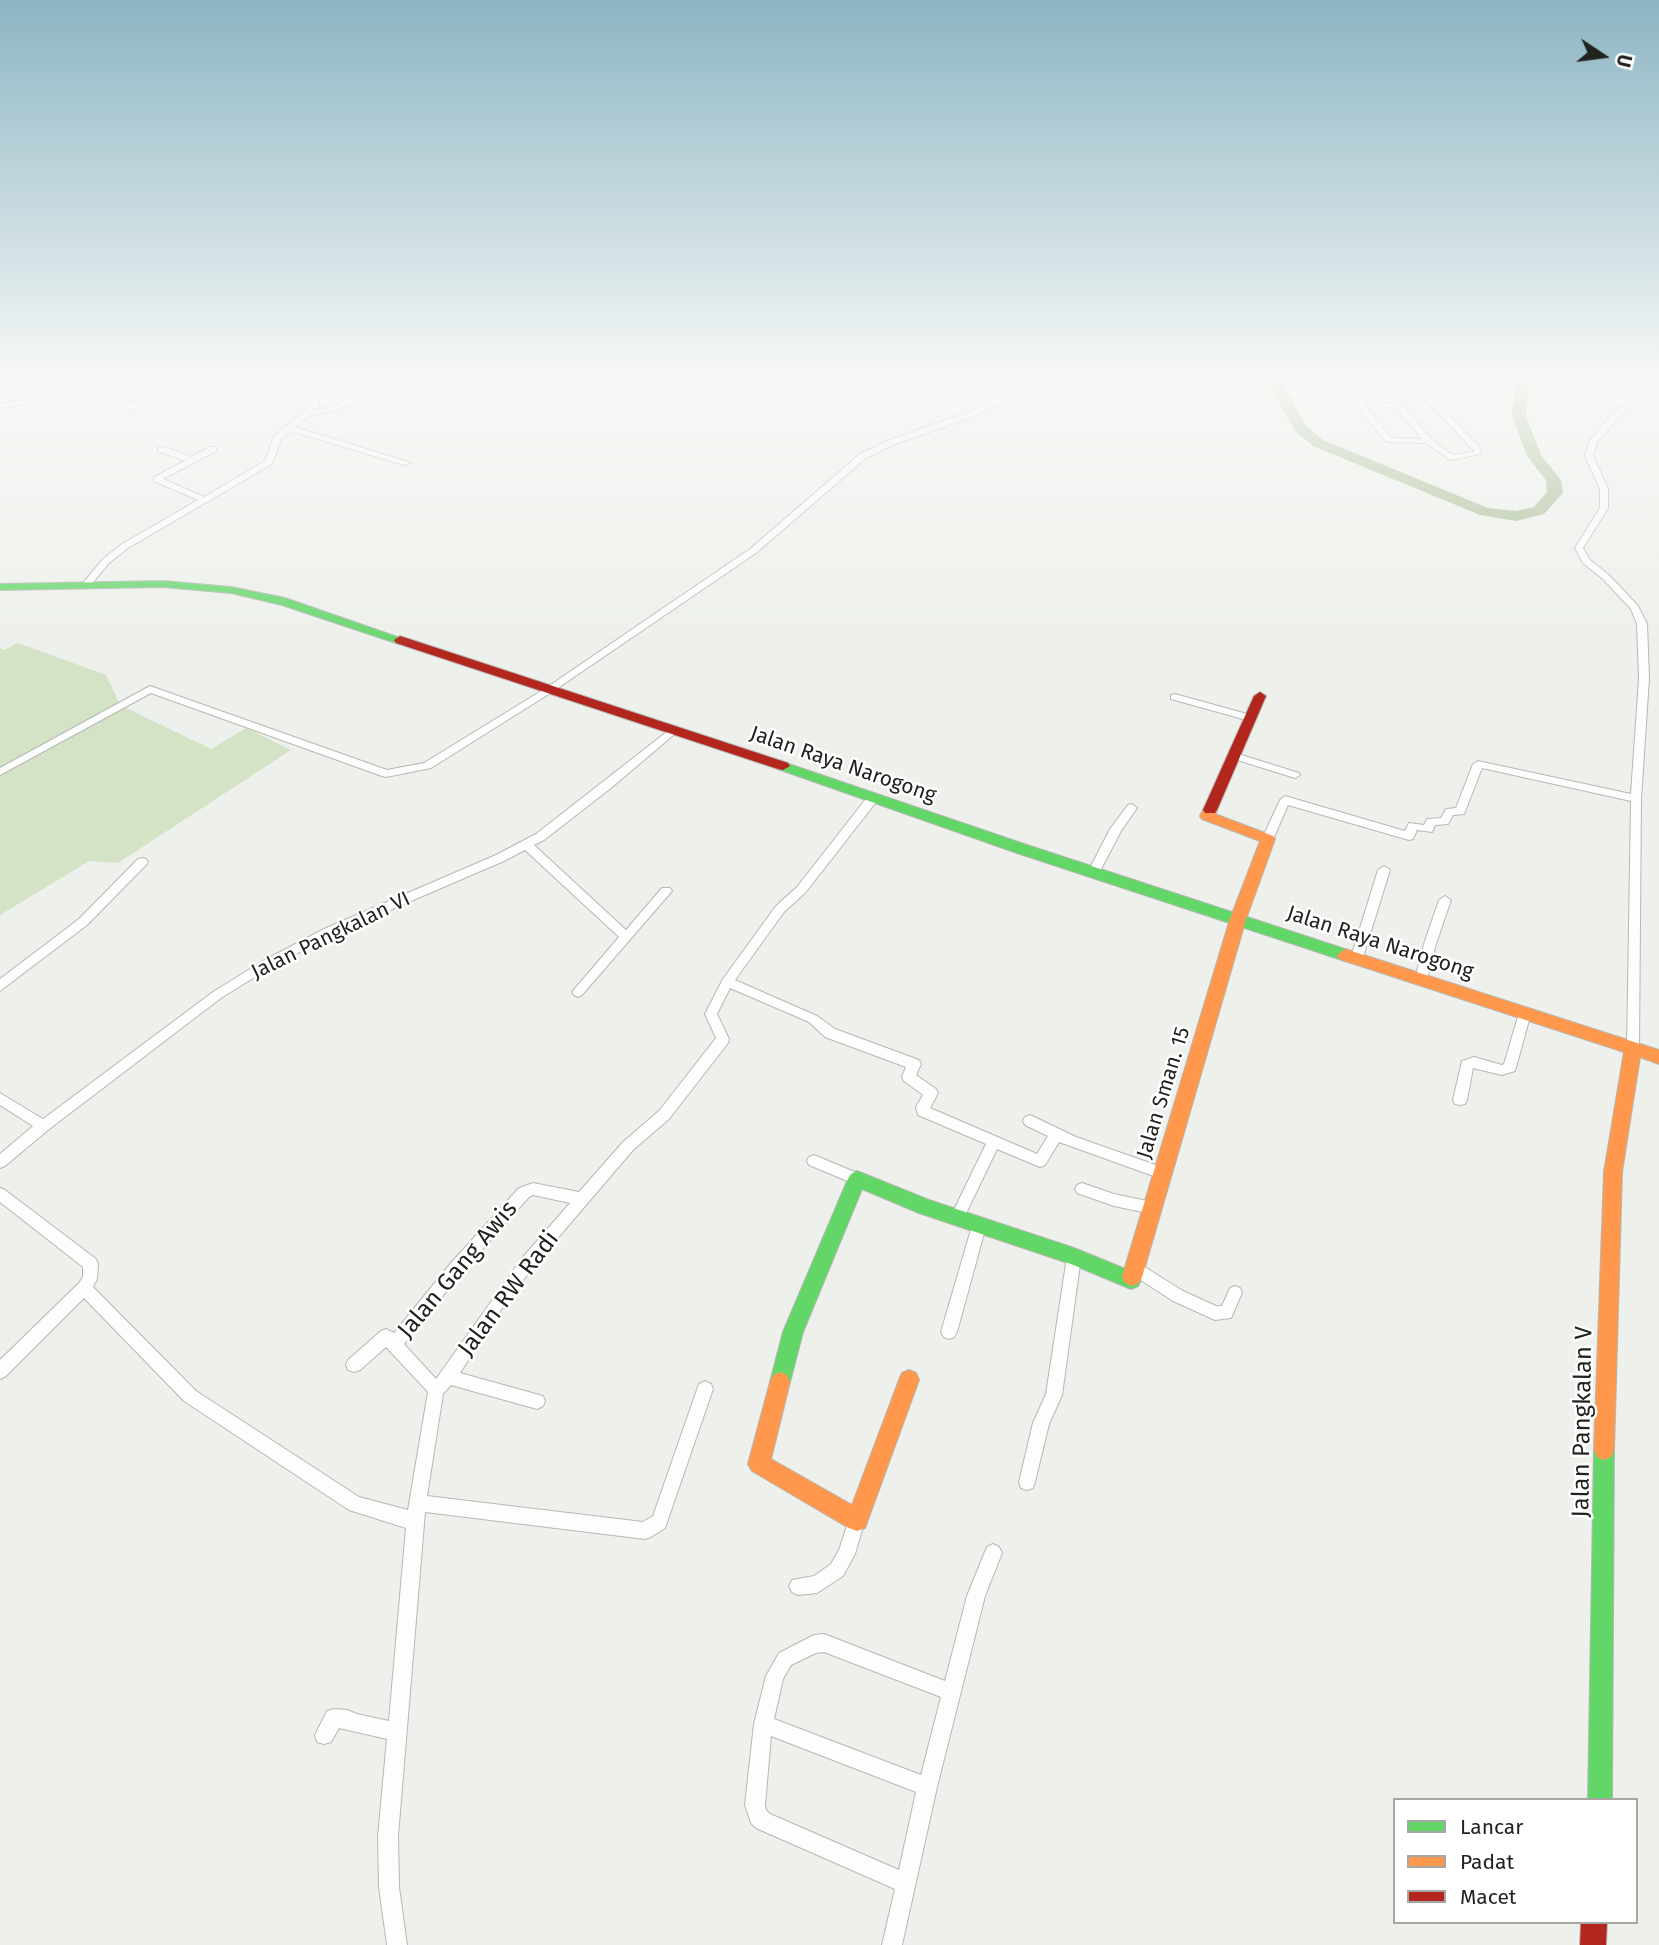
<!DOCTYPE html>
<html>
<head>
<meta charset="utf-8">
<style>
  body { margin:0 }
  #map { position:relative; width:1659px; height:1945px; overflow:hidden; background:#edf0eb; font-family:"Fira Sans",sans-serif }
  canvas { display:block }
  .legend { position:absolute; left:1393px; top:1798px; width:245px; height:126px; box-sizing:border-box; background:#fff; border:2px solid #a6a7a5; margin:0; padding:9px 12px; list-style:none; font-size:21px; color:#21231f }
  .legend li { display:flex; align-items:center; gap:14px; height:35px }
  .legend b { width:35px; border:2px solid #a6a7a5 }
  .north { position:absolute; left:1568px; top:21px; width:70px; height:70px; -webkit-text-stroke:5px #fff; paint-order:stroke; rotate:103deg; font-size:19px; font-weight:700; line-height:28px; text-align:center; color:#21231f }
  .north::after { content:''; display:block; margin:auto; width:24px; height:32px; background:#21231f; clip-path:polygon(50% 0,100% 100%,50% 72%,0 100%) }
</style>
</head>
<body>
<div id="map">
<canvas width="1659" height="1945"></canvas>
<ul class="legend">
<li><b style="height:9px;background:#63d668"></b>Lancar</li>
<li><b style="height:9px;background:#ff974d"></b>Padat</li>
<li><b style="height:9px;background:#b3261e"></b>Macet</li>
</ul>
<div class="north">U</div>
</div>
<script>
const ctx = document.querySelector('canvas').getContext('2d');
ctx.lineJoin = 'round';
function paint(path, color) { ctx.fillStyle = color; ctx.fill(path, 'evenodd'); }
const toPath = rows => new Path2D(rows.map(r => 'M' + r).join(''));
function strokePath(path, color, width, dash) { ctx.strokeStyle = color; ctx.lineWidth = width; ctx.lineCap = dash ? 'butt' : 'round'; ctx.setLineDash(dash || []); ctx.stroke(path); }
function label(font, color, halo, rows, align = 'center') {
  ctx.font = font + ' "Fira Sans",sans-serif'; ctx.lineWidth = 5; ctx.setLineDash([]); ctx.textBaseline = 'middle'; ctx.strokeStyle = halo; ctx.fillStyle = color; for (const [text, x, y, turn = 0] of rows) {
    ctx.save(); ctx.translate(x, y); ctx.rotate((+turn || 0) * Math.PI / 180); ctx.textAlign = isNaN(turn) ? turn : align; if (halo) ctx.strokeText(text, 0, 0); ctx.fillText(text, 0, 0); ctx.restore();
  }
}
const green = toPath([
  [18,643,106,675,120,705,211,749,246,728,291,750,118,863,89,861,0,915,0,648,4,650]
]);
const river = toPath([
  [1266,379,1280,379,1306,426,1323,440,1488,508,1516,511,1534,507,1547,492,1546,480,1527,456,1512,416,1515,386,1519,379,1533,379,1529,386,1526,416,1541,455,1561,480,1563,493,1544,514,1516,521,1480,515,1313,446,1295,431,1266,379]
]);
const street = toPath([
  [7,379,46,382,57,387,45,398,21,405,0,408,0,404,20,401,39,394,48,387,7,379],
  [145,379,154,379,122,399,132,404,174,379,183,379,135,409,129,409,112,399,145,379],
  [281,379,290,379,314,390,320,406,315,410,327,408,392,379,402,379,332,412,308,416,295,427,411,463,404,465,291,431,281,439,272,464,128,548,109,563,90,586,84,586,84,582,103,559,122,544,198,500,154,481,154,477,185,461,158,451,158,447,164,447,191,457,210,447,216,447,216,451,163,479,204,497,265,461,274,436,312,405,308,393,281,379],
  [312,379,321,379,326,382,349,379,325,386,312,379],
  [1027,382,1061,391,1057,393,1031,386,972,417,895,444,866,458,756,553,552,692,431,768,386,777,382,776,151,693,0,775,0,768,150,686,387,770,424,763,546,688,750,549,860,454,889,440,966,413,1027,382],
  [1346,388,1352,388,1360,399,1431,396,1481,449,1481,454,1450,460,1426,443,1386,442,1346,392,1346,388],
  [1426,400,1474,451,1474,452,1452,455,1431,439,1399,401,1426,400],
  [1391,402,1422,439,1391,438,1363,403,1391,402],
  [1644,396,1659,397,1659,401,1648,400,1623,413,1597,442,1593,456,1608,489,1608,508,1583,548,1590,560,1609,575,1638,606,1647,624,1649,678,1641,799,1639,1048,1638,1052,1633,1053,1628,1052,1627,1048,1631,801,1482,768,1464,814,1453,815,1448,824,1435,825,1432,832,1417,830,1413,839,1409,840,1288,805,1272,842,1268,843,1262,839,1280,800,1285,796,1405,831,1409,823,1424,825,1427,819,1441,818,1446,809,1456,808,1473,764,1478,761,1631,794,1639,678,1637,624,1631,609,1603,579,1583,563,1575,548,1600,508,1600,489,1585,456,1589,441,1617,409,1644,396],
  [1175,694,1254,716,1255,718,1250,721,1171,699,1171,695,1175,694],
  [673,727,678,730,677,732,611,788,544,840,534,845,626,930,662,888,670,888,672,891,582,995,578,997,574,995,572,992,619,937,525,850,504,861,332,935,271,967,221,998,48,1130,5,1166,0,1168,0,1154,33,1126,0,1105,0,1093,43,1119,213,992,263,961,324,929,496,855,536,834,673,727],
  [1235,753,1299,773,1300,775,1295,778,1231,758,1231,754,1235,753],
  [873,794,877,795,878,798,877,801,805,893,784,912,735,980,817,1016,835,1029,919,1060,921,1064,916,1075,936,1089,938,1093,930,1108,1037,1154,1048,1136,1025,1125,1023,1121,1025,1117,1030,1115,1076,1137,1167,1169,1169,1173,1167,1177,1162,1179,1059,1142,1045,1165,1040,1167,997,1149,962,1222,957,1224,952,1222,950,1218,986,1144,918,1115,916,1107,923,1095,904,1081,902,1077,906,1067,825,1037,809,1022,730,988,717,1014,729,1039,728,1043,669,1119,633,1150,533,1267,495,1318,460,1373,543,1396,545,1401,543,1406,537,1409,451,1385,443,1394,427,1496,643,1522,653,1516,699,1384,705,1381,711,1384,713,1389,665,1528,651,1537,645,1539,425,1512,398,1836,399,1887,407,1945,387,1945,379,1887,378,1836,387,1739,339,1728,331,1742,324,1744,317,1742,315,1735,327,1711,334,1709,347,1710,357,1714,389,1721,406,1528,349,1510,184,1401,84,1298,6,1376,0,1379,0,1360,79,1283,83,1277,83,1267,0,1202,0,1188,5,1190,96,1259,98,1264,97,1279,93,1287,196,1391,359,1497,408,1510,428,1392,386,1347,360,1370,354,1372,348,1370,346,1365,348,1360,381,1331,386,1329,394,1333,451,1263,519,1188,533,1183,579,1192,623,1142,659,1111,716,1038,705,1014,723,979,776,906,797,887,869,795,873,794],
  [533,1195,570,1203,523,1257,436,1379,404,1344,461,1273,529,1197,533,1195],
  [1132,804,1137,808,1121,831,1098,875,1090,875,1088,872,1110,829,1128,805,1132,804],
  [142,858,146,859,148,862,146,865,87,925,0,991,0,979,79,919,138,859,142,858],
  [1384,866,1390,870,1363,957,1357,962,1351,957,1378,870,1384,866],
  [1445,896,1451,900,1436,944,1427,979,1425,982,1421,984,1417,982,1415,979,1424,944,1439,900,1445,896],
  [1525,1008,1529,1010,1531,1013,1515,1071,1502,1075,1473,1068,1467,1100,1465,1104,1460,1105,1455,1104,1453,1100,1462,1061,1474,1057,1502,1065,1504,1064,1519,1013,1521,1010,1525,1008],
  [814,1155,862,1175,864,1179,862,1183,857,1185,809,1165,807,1161,809,1157,814,1155],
  [1082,1183,1114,1194,1152,1202,1157,1204,1159,1208,1157,1212,1152,1214,1114,1206,1077,1193,1075,1189,1077,1185,1082,1183],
  [979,1220,984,1221,986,1226,957,1332,954,1337,949,1339,944,1337,941,1332,972,1226,974,1221,979,1220],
  [1074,1250,1079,1252,1081,1257,1062,1395,1049,1424,1035,1482,1033,1488,1027,1490,1021,1488,1019,1482,1033,1423,1046,1394,1067,1257,1069,1252,1074,1250],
  [1135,1261,1183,1291,1216,1306,1222,1306,1230,1288,1235,1286,1240,1288,1242,1293,1231,1318,1215,1320,1173,1301,1130,1273,1128,1268,1130,1263,1135,1261],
  [857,1512,863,1514,865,1520,855,1554,843,1576,817,1593,798,1595,792,1592,789,1586,792,1580,814,1576,831,1564,839,1550,851,1514,857,1512],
  [993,1544,999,1547,1002,1553,985,1596,937,1787,902,1945,882,1945,895,1889,756,1828,751,1823,745,1805,754,1724,766,1676,779,1653,814,1635,824,1634,945,1681,967,1596,987,1547,993,1544],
  [824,1652,941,1697,921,1775,774,1719,783,1679,791,1665,816,1653,824,1652],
  [771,1736,916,1792,899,1870,770,1814,766,1810,765,1805,771,1736]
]);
const fast = toPath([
  [163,581,231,587,285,598,406,640,400,644,396,643,282,605,231,593,163,587,0,590,0,584,163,581],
  [783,762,1027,845,1351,951,1353,955,1345,961,1017,853,778,769,776,766,783,762],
  [857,1171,929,1200,1074,1248,1128,1270,1139,1271,1141,1280,1138,1286,1131,1289,1071,1264,919,1213,862,1189,803,1332,790,1382,787,1389,780,1392,773,1389,770,1382,783,1332,848,1179,851,1174,857,1171],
  [1604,1440,1611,1443,1614,1450,1612,1800,1588,1800,1594,1450,1597,1443,1604,1440]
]);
const slow = toPath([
  [1210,805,1217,810,1215,814,1273,836,1275,839,1246,919,1142,1277,1139,1283,1132,1286,1125,1283,1122,1277,1230,919,1260,841,1202,819,1200,816,1203,810,1210,805],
  [1345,949,1659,1050,1659,1064,1640,1057,1622,1172,1614,1450,1611,1457,1604,1460,1597,1457,1594,1450,1604,1172,1624,1052,1339,959,1337,955,1345,949],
  [909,1370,916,1373,919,1380,865,1528,857,1531,849,1528,752,1471,748,1464,770,1382,773,1375,780,1372,787,1375,790,1382,771,1459,852,1505,899,1380,902,1373,909,1370]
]);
const jam = toPath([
  [400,636,788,763,790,766,783,770,778,769,396,643,394,640,400,636],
  [1260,692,1266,696,1217,810,1215,813,1205,813,1203,810,1254,696,1260,692],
  [1581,1922,1607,1922,1606,1945,1580,1945,1581,1922]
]);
const streetNames = [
  ["Jalan Raya Narogong",843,765,19],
  ["Jalan Pangkalan VI",331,936,-26],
  ["Jalan Raya Narogong",1380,943,18],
  ["Jalan Sman. 15",1164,1093,-73]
];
const nearStreetnames = [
  ["Jalan Gang Awis",458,1270,-50],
  ["Jalan RW Radi",509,1294,-53],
  ["Jalan Pangkalan V",1583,1422,-89]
];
paint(green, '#d4e2c6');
paint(river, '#a3b78c');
strokePath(street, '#b6b8b4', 2);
strokePath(fast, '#b6b8b4', 2);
strokePath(slow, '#b6b8b4', 2);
strokePath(jam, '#b6b8b4', 2);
paint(street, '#fcfdfc');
paint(fast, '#63d668');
paint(slow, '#ff974d');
paint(jam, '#b3261e');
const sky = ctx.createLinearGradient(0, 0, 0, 652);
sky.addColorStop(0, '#8cb5c3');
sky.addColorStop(0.58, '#f7f8f6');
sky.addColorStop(1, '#f7f8f600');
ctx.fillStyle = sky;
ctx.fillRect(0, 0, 1659, 652);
label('21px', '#21231f', '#fff', streetNames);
label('24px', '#21231f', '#fff', nearStreetnames);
</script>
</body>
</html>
